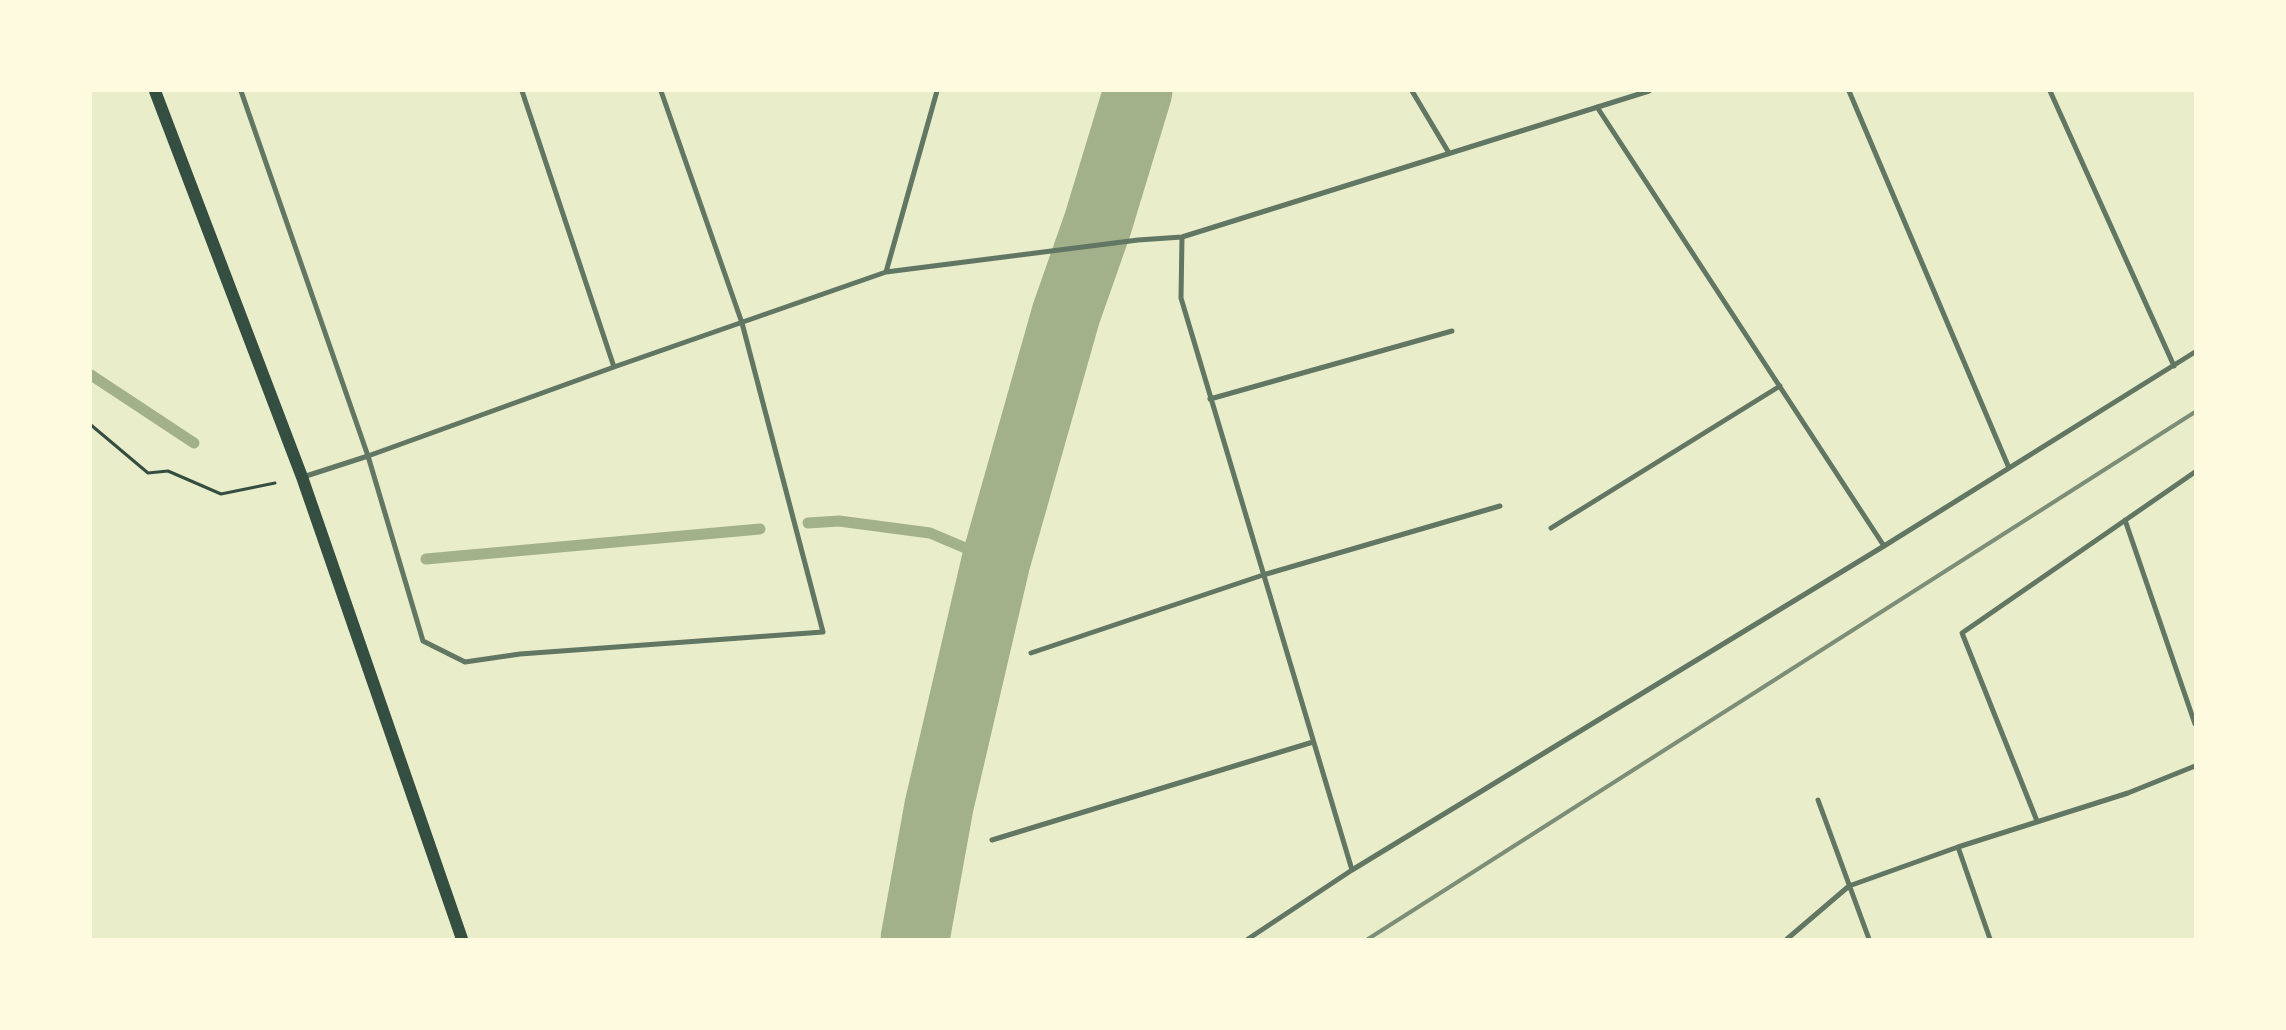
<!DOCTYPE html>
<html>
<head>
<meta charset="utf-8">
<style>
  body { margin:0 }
  #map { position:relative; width:2286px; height:1030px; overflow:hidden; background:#e9edc9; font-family:Figtree,sans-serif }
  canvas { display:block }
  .frame { position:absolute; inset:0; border:92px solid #fefae0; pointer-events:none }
</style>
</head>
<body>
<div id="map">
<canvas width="2286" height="1030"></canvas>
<div class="frame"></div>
</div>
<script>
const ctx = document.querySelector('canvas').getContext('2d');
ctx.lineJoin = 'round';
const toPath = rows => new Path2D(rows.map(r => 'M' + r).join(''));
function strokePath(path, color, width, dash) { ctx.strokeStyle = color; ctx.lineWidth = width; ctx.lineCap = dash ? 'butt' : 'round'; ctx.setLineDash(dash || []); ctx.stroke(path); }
const stream = toPath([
  [91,375,194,443],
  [808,523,839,521,930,533,996,561],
  [426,559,760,529]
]);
const river = toPath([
  [915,939,939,806,996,561,1066,314,1098,223,1138,91]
]);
const path = toPath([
  [91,425,148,473,168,471,221,494,275,483]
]);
const minor = toPath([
  [241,91,368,456,423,641,465,662,520,654,823,632,742,323,661,91],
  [522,91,614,367],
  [1412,91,1449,153],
  [1849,91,2009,468],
  [2050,91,2174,366],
  [1597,107,1884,546],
  [1182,237,1181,298,1352,870],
  [886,272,937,91],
  [1210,399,1452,331],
  [303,477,368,456,614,367,886,272,1138,240,1182,237,1649,91],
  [2125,520,2195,724],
  [1551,528,1780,386],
  [1031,653,1263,575,1500,506],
  [1818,800,1869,939],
  [2037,821,1962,633,2195,472],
  [992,840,1313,742],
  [1958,847,1990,939],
  [1248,939,1352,870,1884,546,2195,352],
  [1787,939,1849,886,1958,847,2128,793,2195,766]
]);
const primary = toPath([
  [155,91,302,477,462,939]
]);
const rail = toPath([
  [1368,939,2195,412]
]);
strokePath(stream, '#a3b18a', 11);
strokePath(river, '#a3b18a', 69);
strokePath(path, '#344e41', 3);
strokePath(minor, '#617663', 5);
strokePath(primary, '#344e41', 12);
strokePath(rail, '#7c8e77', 4);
</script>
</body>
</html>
